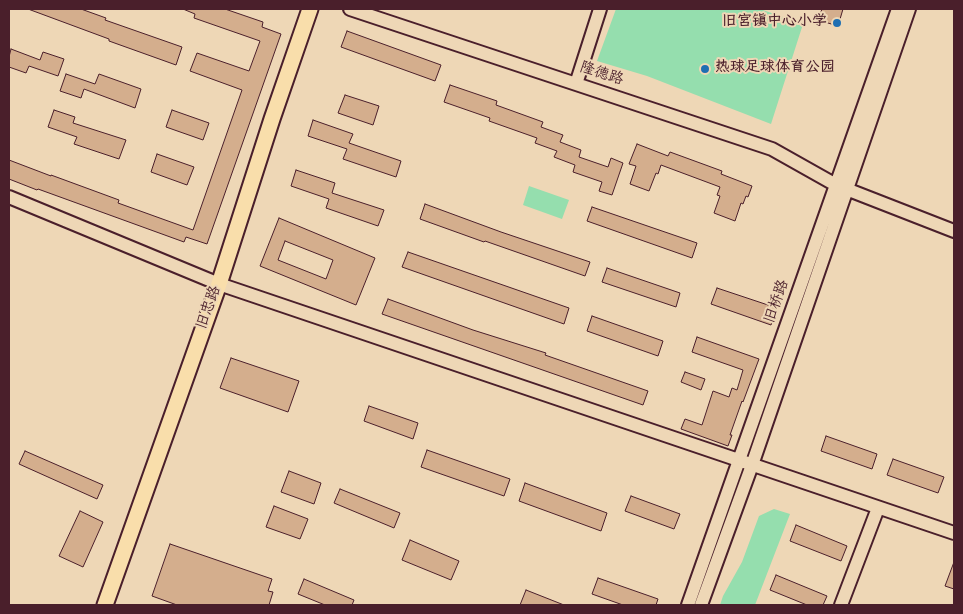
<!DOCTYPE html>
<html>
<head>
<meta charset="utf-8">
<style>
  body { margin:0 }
  #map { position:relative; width:963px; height:614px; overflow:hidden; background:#eed7b6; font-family:"Gochi Hand",sans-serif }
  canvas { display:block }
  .frame { position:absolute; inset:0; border:10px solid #4a1f2b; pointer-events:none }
</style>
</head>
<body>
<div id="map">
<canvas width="963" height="614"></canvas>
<div class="frame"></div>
</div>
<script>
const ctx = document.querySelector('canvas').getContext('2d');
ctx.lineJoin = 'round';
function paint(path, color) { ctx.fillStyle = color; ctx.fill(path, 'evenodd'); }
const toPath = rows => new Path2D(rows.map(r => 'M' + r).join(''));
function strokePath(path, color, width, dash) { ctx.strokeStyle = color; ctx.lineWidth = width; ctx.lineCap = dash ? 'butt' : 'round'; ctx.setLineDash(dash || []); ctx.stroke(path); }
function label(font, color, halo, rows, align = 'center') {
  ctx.font = font + ' "Gochi Hand","LXGW WenKai TC",sans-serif'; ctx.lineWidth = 4; ctx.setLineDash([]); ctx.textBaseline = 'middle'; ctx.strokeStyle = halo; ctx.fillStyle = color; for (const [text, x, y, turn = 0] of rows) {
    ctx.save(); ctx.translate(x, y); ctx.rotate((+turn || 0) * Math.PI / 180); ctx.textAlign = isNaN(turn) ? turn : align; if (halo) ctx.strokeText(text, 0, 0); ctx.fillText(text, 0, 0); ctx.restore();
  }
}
const green = toPath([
  [616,9,760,9,803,24,771,124,647,76,597,61],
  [529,186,569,200,562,219,523,205],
  [774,509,790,514,755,605,720,605,723,596,742,562,759,516]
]);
const building = toPath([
  [28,9,81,9,106,18,105,20,182,47,176,65,109,41,109,39,28,9],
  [183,9,225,9,263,22,262,27,281,34,207,244,186,237,184,242,38,189,37,190,9,179,9,160,51,176,51,175,119,200,118,203,193,230,242,90,190,71,197,53,249,71,260,41,194,18,195,14,183,9],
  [822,9,843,9,838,26,818,20,822,9],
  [347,31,441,65,435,81,341,47,347,31],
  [11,49,40,60,43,52,64,59,58,76,29,66,26,73,9,67,9,57,11,49],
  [66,74,95,84,99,74,141,89,135,108,84,89,81,98,60,91,66,74],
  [450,85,497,101,496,105,543,122,541,127,563,135,560,142,581,150,579,157,608,167,611,158,623,163,612,195,599,191,602,182,573,172,575,165,554,157,557,151,535,143,537,138,489,121,490,118,444,102,450,85],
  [345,95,379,106,373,125,338,113,345,95],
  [54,110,75,117,73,123,126,140,119,159,74,144,77,137,48,127,54,110],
  [172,110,209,123,203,140,166,127,172,110],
  [313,120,353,134,349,143,401,161,396,177,343,159,347,149,308,136,313,120],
  [637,144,668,156,670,152,722,171,721,174,752,186,748,197,746,196,743,204,741,203,735,221,714,213,720,196,717,195,720,187,661,165,658,174,656,173,649,191,630,184,636,166,629,164,637,144],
  [157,154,194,167,187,185,151,172,157,154],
  [296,170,335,183,332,193,384,210,378,226,326,208,329,199,291,186,296,170],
  [425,204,501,232,590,262,585,276,485,241,484,242,420,219,425,204],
  [592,207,697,243,692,258,587,221,592,207],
  [279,218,375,258,356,305,260,266,279,218],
  [285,241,333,260,326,279,278,260,285,241],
  [408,252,569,308,564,324,402,267,408,252],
  [607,268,680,293,676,307,602,282,607,268],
  [717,288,777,308,771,325,711,304,717,288],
  [388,299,473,330,546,353,545,355,648,391,643,405,382,314,388,299],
  [592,316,663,341,658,356,587,331,592,316],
  [697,337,759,359,743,402,742,401,730,435,732,435,728,446,681,429,685,419,702,425,713,391,729,397,732,388,737,390,743,370,692,352,697,337],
  [231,358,299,381,288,412,220,388,231,358],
  [685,372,705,379,701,390,681,382,685,372],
  [369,406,418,423,413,439,364,421,369,406],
  [826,436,877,454,872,469,821,451,826,436],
  [427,450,510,479,504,496,421,467,427,450],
  [25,451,103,485,97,499,19,464,25,451],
  [893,459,944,477,938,493,887,475,893,459],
  [289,471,321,483,314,504,281,492,289,471],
  [525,483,607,513,601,531,519,501,525,483],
  [340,489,400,513,394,528,334,503,340,489],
  [631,496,680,514,674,529,625,511,631,496],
  [274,506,308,519,300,539,266,527,274,506],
  [80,511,103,522,83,567,59,556,80,511],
  [796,525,847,546,841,561,790,541,796,525],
  [410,540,459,561,451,580,402,560,410,540],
  [170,544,272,579,268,591,273,592,269,605,177,605,152,596,170,544],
  [954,562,954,589,945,586,954,562],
  [776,575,827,596,823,605,807,605,770,590,776,575],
  [598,578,658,599,656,605,623,605,592,594,598,578],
  [304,579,354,600,352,605,325,605,298,594,304,579],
  [526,590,564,605,520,605,526,590]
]);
const minor = toPath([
  [350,9,772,149,836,185,954,231],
  [576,84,600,9],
  [9,197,219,284,954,533],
  [688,605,898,9],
  [701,605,752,465,909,9],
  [841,605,878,508]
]);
const major = toPath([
  [105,605,219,284,272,119,310,9]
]);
const markers = [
  [837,23,5,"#1f6fb2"],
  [705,69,5,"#1f6fb2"]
];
const poiNames = [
  ["旧宫镇中心小学",827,23],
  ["热球足球体育公园",715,69,"left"]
];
const streetNames = [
  ["隆德路",601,75,18],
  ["旧桥路",778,302,-71],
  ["旧忠路",210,308,-71]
];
paint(green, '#95deae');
paint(building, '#d4ae8d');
strokePath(building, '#4a1f2b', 1);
strokePath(minor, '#4a1f2b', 16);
strokePath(major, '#4a1f2b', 19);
strokePath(minor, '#eed7b6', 12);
strokePath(major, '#f9deab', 15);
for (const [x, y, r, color] of markers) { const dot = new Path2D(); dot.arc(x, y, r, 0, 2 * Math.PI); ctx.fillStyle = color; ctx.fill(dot); strokePath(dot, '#eed7b6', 2); }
label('bold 15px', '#4a1f2b', '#eed7b6', poiNames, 'right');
label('15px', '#4a1f2b', '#eed7b6', streetNames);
</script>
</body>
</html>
